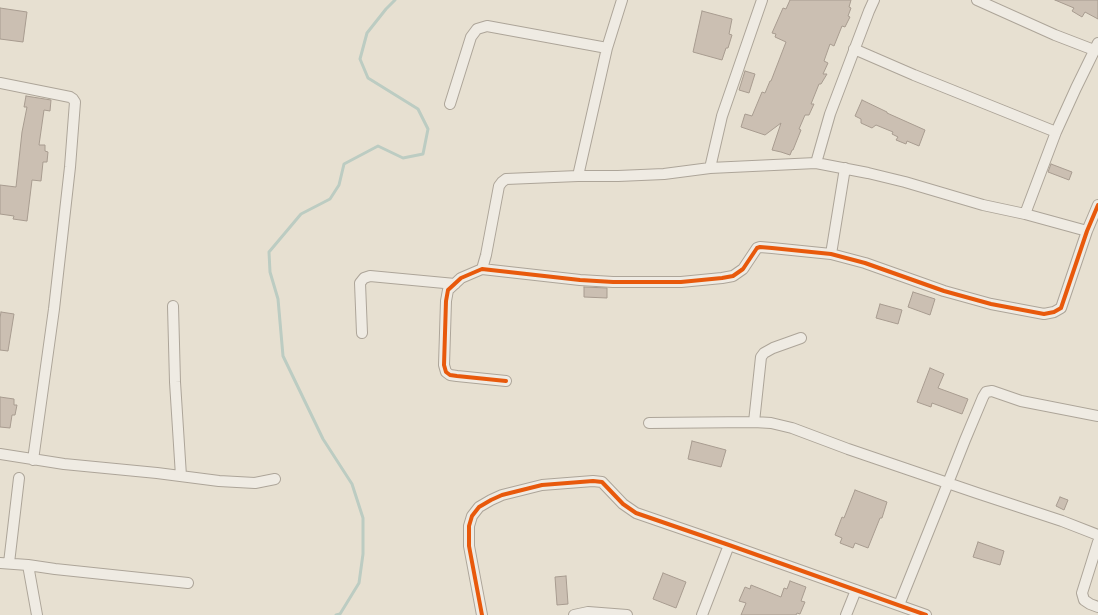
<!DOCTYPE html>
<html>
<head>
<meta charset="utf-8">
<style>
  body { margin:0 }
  canvas { display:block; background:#e7e0d1 }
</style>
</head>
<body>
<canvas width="1098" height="615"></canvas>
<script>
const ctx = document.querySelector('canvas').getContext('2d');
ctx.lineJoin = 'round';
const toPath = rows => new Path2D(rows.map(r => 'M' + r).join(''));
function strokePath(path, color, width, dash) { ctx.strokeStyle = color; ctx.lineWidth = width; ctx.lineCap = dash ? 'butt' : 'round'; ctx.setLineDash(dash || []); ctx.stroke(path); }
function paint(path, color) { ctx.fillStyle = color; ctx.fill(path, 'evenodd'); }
const stream = toPath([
  [336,615,340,614,359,583,363,554,363,518,352,484,323,439,283,356,278,299,270,272,269,252,301,214,330,199,339,185,344,164,378,146,403,158,423,154,428,129,418,109,368,78,360,59,367,33,386,9,395,0]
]);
const building = toPath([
  [790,0,851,0,849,7,851,8,848,16,850,17,845,27,842,26,834,46,830,44,824,61,828,63,823,74,827,74,821,84,819,84,811,104,814,104,809,115,805,115,799,129,801,130,793,150,792,150,790,155,781,152,772,150,781,123,765,135,741,127,745,114,752,116,762,92,765,93,770,81,771,81,786,42,775,37,776,34,772,33,783,8,786,9,790,0],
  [1055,0,1098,0,1098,19,1085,12,1082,17,1072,11,1074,8,1055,0],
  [0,8,27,12,23,42,0,39,0,8],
  [702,11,732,19,729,34,732,35,728,48,726,48,722,60,693,52,702,11],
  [745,71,755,74,749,93,739,90,745,71],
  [26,96,51,100,50,111,44,110,39,145,45,145,45,151,48,152,47,162,43,162,41,181,32,180,27,221,13,219,14,216,0,214,0,185,16,187,22,132,27,107,24,107,26,96],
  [862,100,887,112,887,113,925,130,919,146,907,141,906,144,896,140,898,137,892,134,893,132,876,125,872,128,861,123,861,119,855,116,862,100],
  [1051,164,1072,172,1069,180,1048,172,1051,164],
  [584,287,607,288,607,298,584,297,584,287],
  [913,292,935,299,930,315,908,307,913,292],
  [880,304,902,310,898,324,876,318,880,304],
  [1,312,14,314,8,351,0,350,0,318,1,312],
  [930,368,944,374,938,388,968,399,962,414,932,403,931,407,917,402,930,368],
  [0,397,14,399,14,405,17,405,15,415,12,415,10,428,0,427,0,397],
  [692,441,726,450,721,467,688,459,692,441],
  [855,490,887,502,882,518,880,518,868,548,855,543,853,548,840,543,842,538,835,535,842,517,844,518,855,490],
  [1060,497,1068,500,1064,510,1056,506,1060,497],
  [978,542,1004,551,1000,565,973,557,978,542],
  [663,573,686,582,676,608,653,599,663,573],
  [566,576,568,604,557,605,555,577,566,576],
  [790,581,806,587,801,601,805,602,800,614,797,613,796,615,741,615,746,603,739,601,745,587,750,589,751,585,781,597,784,588,787,589,790,581]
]);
const minor = toPath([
  [977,0,1055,35,1094,50],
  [854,49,914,75,1056,132],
  [0,83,70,97,73,99,75,102,70,167,54,309,33,460],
  [450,104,471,37,477,29,487,26,607,48],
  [816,163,830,114,869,11,874,0],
  [710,168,722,116,762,0],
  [578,176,607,48,622,0],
  [1025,214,1056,132,1076,88,1098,43],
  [831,254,845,168],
  [482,269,486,255,499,186,502,182,506,179,578,176,618,176,664,174,710,168,816,163,868,173,905,182,983,205,1025,214,1087,231],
  [173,306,175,382,181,476],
  [362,333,360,283,364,278,370,276,455,284],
  [506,381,457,376,450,375,446,372,444,365,446,301,448,290,461,278,482,269,580,280,613,282,681,282,722,278,733,276,743,269,757,248,760,247,772,248,831,254,865,263,944,291,991,304,1044,314,1054,312,1061,308,1087,231,1098,205],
  [754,422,761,357,764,353,773,348,801,338],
  [649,423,754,422,771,423,792,428,848,449,977,493,1062,521,1098,535],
  [0,454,64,464,157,473,219,481,255,483,275,479],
  [1098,542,1082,593,1084,600,1090,604,1098,607],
  [0,563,28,565,37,615],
  [9,563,19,478],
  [28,565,55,569,188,583],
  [899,605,948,483,965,440,983,397,986,392,992,391,1021,401,1098,416],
  [482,615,469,546,469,526,472,516,479,507,491,500,502,495,542,485,593,481,602,482,623,504,636,513,729,545,926,615],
  [574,615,588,612,627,615],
  [702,615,729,545],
  [846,615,856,590]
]);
const cycleway = toPath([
  [506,381,457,376,450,375,446,372,444,365,446,301,448,290,461,278,482,269,580,280,613,282,681,282,722,278,733,276,743,269,757,248,760,247,772,248,831,254,865,263,944,291,991,304,1044,314,1054,312,1061,308,1087,231,1098,205],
  [482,615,469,546,469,526,472,516,479,507,491,500,502,495,542,485,593,481,602,482,623,504,636,513,729,545,926,615]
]);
strokePath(stream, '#bcccc2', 3);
paint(building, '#cbbfb2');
strokePath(building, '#a89c90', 1);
strokePath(minor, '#ada599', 12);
strokePath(minor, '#efebe3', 10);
strokePath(cycleway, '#e8590c', 4);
</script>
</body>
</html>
